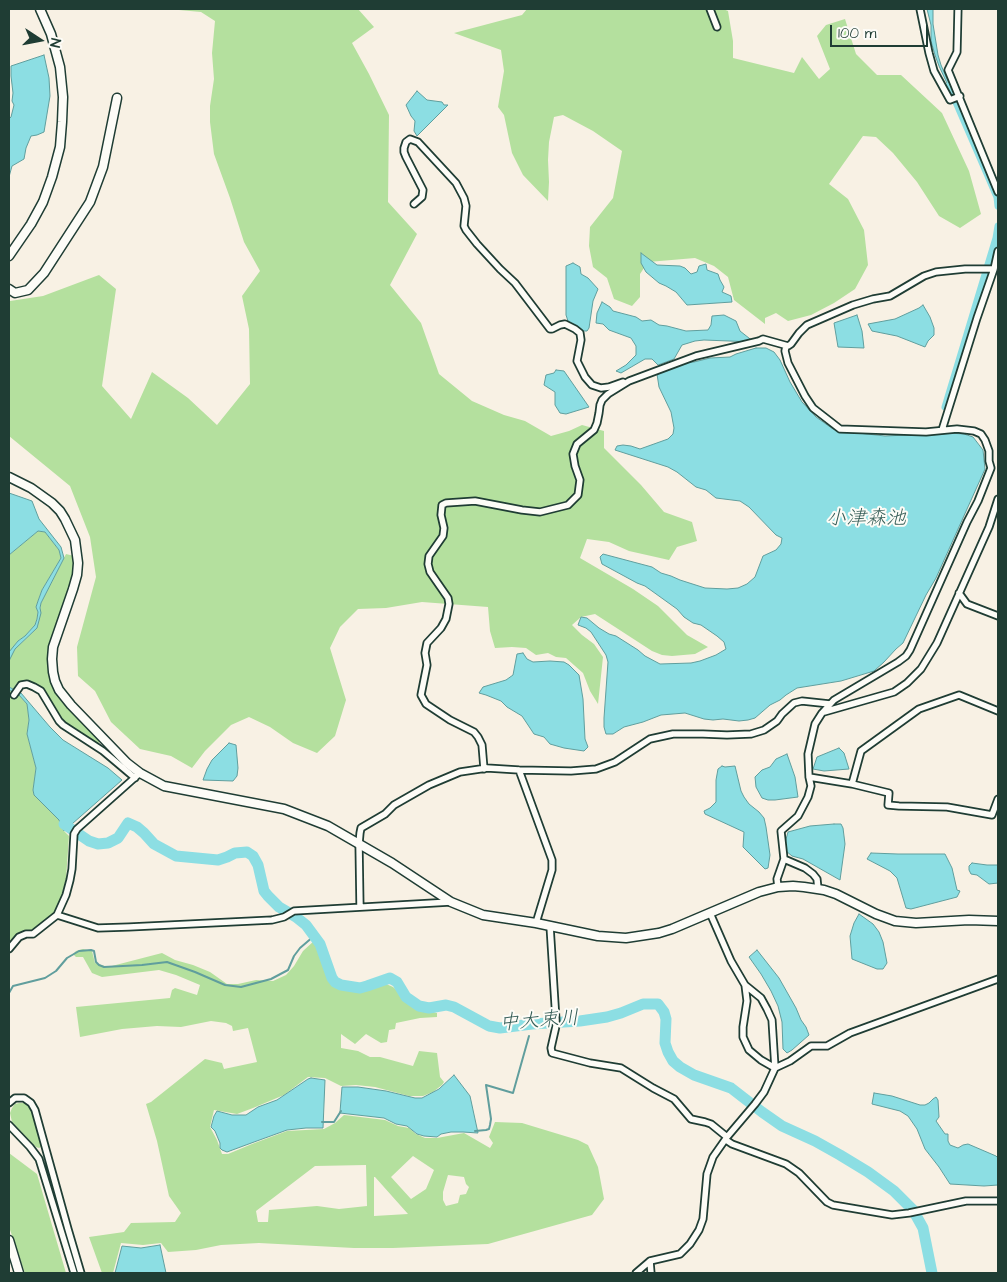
<!DOCTYPE html>
<html>
<head>
<meta charset="utf-8">
<style>
  body { margin:0 }
  #map { position:relative; width:1007px; height:1282px; overflow:hidden; background:#f8f1e4; font-family:"Architects Daughter",sans-serif }
  canvas { display:block }
  .frame { position:absolute; inset:0; border:10px solid #1f3d34; pointer-events:none }
  .north { position:absolute; left:15px; top:15px; width:50px; height:50px; -webkit-text-stroke:4px #fdfcf7; paint-order:stroke; rotate:101deg; font-size:14px; font-weight:700; line-height:20px; text-align:center; color:#1f3d34 }
  .north::after { content:''; display:block; margin:auto; width:18px; height:22px; background:#1f3d34; clip-path:polygon(50% 0,100% 100%,50% 72%,0 100%) }
  .scale { position:absolute; left:830px; top:25px; width:98px; height:22px; box-sizing:border-box; border:2px solid #1f3d34; border-top:0; padding-left:6px; font-size:15px; line-height:18px; white-space:nowrap; color:#1f3d34; -webkit-text-stroke:4px #fdfcf7; paint-order:stroke }
</style>
</head>
<body>
<div id="map">
<canvas width="1007" height="1282"></canvas>
<div class="frame"></div>
<div class="north">N</div>
<div class="scale">100 m</div>
</div>
<script>
const ctx = document.querySelector('canvas').getContext('2d');
ctx.lineJoin = 'round';
function paint(path, color) { ctx.fillStyle = color; ctx.fill(path, 'evenodd'); }
const toPath = rows => new Path2D(rows.map(r => 'M' + r).join(''));
function strokePath(path, color, width, dash) { ctx.strokeStyle = color; ctx.lineWidth = width; ctx.lineCap = dash ? 'butt' : 'round'; ctx.setLineDash(dash || []); ctx.stroke(path); }
function label(font, color, halo, rows, align = 'center') {
  ctx.font = font + ' "Architects Daughter","Klee One",sans-serif'; ctx.lineWidth = 4; ctx.setLineDash([]); ctx.textBaseline = 'middle'; ctx.strokeStyle = halo; ctx.fillStyle = color; for (const [text, x, y, turn = 0] of rows) {
    ctx.save(); ctx.translate(x, y); ctx.rotate((+turn || 0) * Math.PI / 180); ctx.textAlign = isNaN(turn) ? turn : align; if (halo) ctx.strokeText(text, 0, 0); ctx.fillText(text, 0, 0); ctx.restore();
  }
}
const green = toPath([
  [168,9,358,9,374,27,352,43,369,74,389,115,388,202,417,234,390,285,421,323,439,374,472,401,504,415,525,421,551,436,569,431,582,425,604,431,604,448,641,485,664,512,692,522,697,541,677,547,669,560,629,551,609,542,587,539,580,558,633,589,658,606,687,635,708,647,695,654,672,656,662,655,652,651,595,614,581,617,572,625,582,635,594,644,603,657,598,704,590,691,583,673,566,658,556,657,548,653,536,655,526,648,512,647,495,648,490,631,488,607,422,602,386,608,358,609,340,627,330,648,346,700,335,736,317,753,293,743,270,727,249,717,231,725,205,751,192,768,171,756,140,749,111,722,95,691,78,676,77,647,96,577,90,537,70,486,9,436,9,302,10,301,43,296,99,275,116,289,102,386,131,419,152,372,188,398,217,425,250,384,249,329,242,296,260,271,244,242,230,198,214,154,210,122,210,106,214,79,212,53,215,21,201,12],
  [527,9,723,9,728,11,733,41,733,58,794,73,802,57,819,79,830,69,817,36,826,25,845,19,856,54,877,75,901,75,942,113,969,171,981,214,960,228,939,216,917,182,893,153,876,137,863,136,829,184,848,199,864,230,868,265,855,289,834,303,811,315,788,321,776,313,765,318,765,324,734,300,728,277,714,266,695,258,648,262,640,274,640,297,632,306,614,299,607,278,593,267,589,246,590,227,613,198,622,151,593,131,563,115,554,117,549,142,548,160,549,182,548,201,523,175,512,153,504,115,498,107,504,71,501,50,454,33,522,15],
  [38,531,45,532,59,550,61,558,42,590,38,601,36,607,38,612,37,619,35,625,25,636,18,641,9,653,9,555],
  [66,554,74,556,73,574,70,588,53,635,48,658,49,671,51,681,61,701,100,741,97,745,69,726,61,719,57,710,49,699,29,683,20,682,17,683,13,689,9,687,9,661,11,654,15,649,37,628,41,603],
  [9,690,19,695,27,704,29,720,27,734,36,768,33,790,34,795,59,820,64,831,69,836,66,879,62,894,55,913,39,928,9,945],
  [315,940,329,978,334,984,343,988,361,990,384,983,393,987,409,1001,422,1009,437,1013,437,1017,420,1018,396,1023,395,1029,389,1030,387,1042,381,1043,366,1034,355,1044,341,1034,341,1048,358,1051,370,1057,380,1057,413,1066,419,1051,437,1053,440,1077,444,1082,442,1085,433,1092,423,1096,409,1096,375,1087,356,1085,341,1086,325,1078,308,1077,284,1095,253,1108,237,1114,214,1110,210,1127,217,1140,222,1154,228,1154,252,1144,287,1131,324,1129,335,1123,344,1115,385,1120,398,1126,409,1128,416,1134,425,1138,437,1138,464,1133,490,1148,493,1143,489,1137,495,1122,522,1123,578,1140,588,1145,598,1167,604,1199,592,1215,488,1244,393,1248,354,1248,259,1243,221,1245,196,1250,168,1252,161,1243,143,1245,121,1243,113,1273,102,1273,89,1237,124,1232,131,1223,175,1222,181,1213,169,1196,157,1141,146,1104,151,1102,205,1059,222,1063,224,1069,257,1062,248,1028,233,1031,232,1026,226,1023,211,1021,181,1027,157,1026,122,1029,80,1037,76,1007,170,998,172,990,175,988,197,995,200,985,176,975,159,970,102,977,92,973,83,957,76,957,73,954,76,951,83,949,92,951,95,963,108,967,162,953,175,960,193,965,210,972,227,984,238,984,256,980,273,981,286,975,294,966,303,951],
  [413,1156,434,1170,426,1189,411,1199,391,1177],
  [366,1165,367,1206,339,1209,317,1206,269,1210,268,1222,258,1222,256,1211,315,1166],
  [448,1175,464,1177,466,1184,469,1187,466,1194,460,1195,458,1203,446,1206,443,1200,443,1192],
  [374,1177,375,1177,408,1214,374,1216],
  [19,1103,25,1103,30,1106,33,1111,42,1146,41,1147,39,1148,36,1147,12,1122,10,1113,12,1108,15,1104],
  [9,1153,37,1174,66,1273,25,1273,9,1227]
]);
const water = toPath([
  [927,9,933,9,933,24,938,55,941,65,953,93,952,94,939,66,935,55,931,41,931,25,927,9],
  [44,55,49,78,50,96,44,132,37,135,31,136,26,148,24,159,12,166,9,177,9,119,11,117,14,105,12,101,13,93,11,76,11,66,44,55],
  [417,91,427,100,442,102,444,105,448,105,417,136,414,131,415,121,411,116,406,105,417,91],
  [641,253,657,265,680,266,685,268,691,274,697,272,699,266,706,264,707,270,718,274,720,280,724,287,722,292,731,296,732,302,687,305,676,292,666,286,659,283,646,272,641,263,641,253],
  [573,263,580,267,581,274,588,278,598,289,593,301,589,328,587,331,583,331,573,326,568,321,566,315,566,266,573,263],
  [602,302,610,307,613,311,636,317,642,321,651,320,659,325,667,326,686,331,708,330,711,325,712,316,724,315,736,321,740,331,754,342,704,340,695,341,682,345,674,359,658,365,652,359,645,359,621,373,616,371,626,365,636,355,636,346,631,338,609,330,603,324,596,323,597,313,602,302],
  [923,305,930,317,934,328,934,335,928,341,925,347,897,336,872,331,868,324,895,319,919,308,923,305],
  [857,315,862,331,864,348,838,347,834,323,857,315],
  [756,348,766,348,774,352,780,360,790,382,802,402,816,417,833,429,858,433,885,436,949,433,964,434,973,437,983,450,985,469,936,578,926,595,903,643,896,649,884,662,874,671,841,681,797,688,786,695,780,700,770,705,755,718,748,720,739,721,723,719,713,720,704,719,685,713,661,715,643,722,624,727,613,734,606,734,604,727,604,718,608,662,606,655,591,632,586,628,578,625,581,617,587,618,599,628,609,634,616,636,638,650,645,656,660,664,691,663,700,661,716,655,726,649,724,642,717,636,701,625,693,623,684,617,677,609,645,586,637,583,602,564,600,557,603,554,652,567,661,573,671,576,680,580,705,588,727,589,738,588,747,584,755,577,763,556,776,550,781,544,782,538,776,535,749,507,740,501,716,498,706,490,696,487,677,472,668,467,615,450,617,446,623,445,631,446,640,449,668,439,673,434,674,428,671,412,659,387,657,374,682,362,694,362,710,358,730,357,736,354,756,348],
  [556,370,564,371,589,407,566,414,560,413,555,405,555,392,544,385,546,375,554,373,556,370],
  [9,493,32,501,39,519,61,547,64,558,62,562,41,603,40,608,41,613,37,628,15,649,9,661,9,652,18,641,25,636,35,625,37,619,38,612,36,607,38,601,42,590,61,558,59,550,45,532,38,531,9,555,9,493],
  [523,653,527,659,533,662,550,661,564,662,569,665,579,675,583,699,585,739,588,747,584,751,564,748,550,744,544,737,534,734,522,716,507,707,501,701,486,695,479,693,483,687,506,680,513,675,517,654,523,653],
  [9,687,21,693,50,727,63,740,108,768,122,780,64,831,59,820,34,795,33,790,36,768,27,734,29,720,27,704,19,695,9,690,9,687],
  [229,743,236,745,238,768,237,776,233,781,203,780,207,769,212,760,229,743],
  [839,748,844,753,849,769,824,771,813,769,817,757,839,748],
  [787,754,795,777,798,797,775,800,768,800,762,798,756,787,755,777,762,770,770,767,776,759,787,754],
  [722,766,725,767,735,766,741,791,744,797,749,804,759,812,764,818,766,827,770,855,768,868,765,869,743,847,744,832,705,814,704,811,710,808,716,802,716,780,718,769,722,766],
  [834,824,841,824,843,828,845,844,840,880,803,859,792,856,786,851,785,843,788,832,810,826,834,824],
  [871,853,898,854,945,854,952,868,957,890,960,891,957,897,911,909,906,908,897,878,890,871,867,859,871,853],
  [972,863,987,865,998,865,998,883,989,884,977,875,971,874,969,870,969,866,972,863],
  [859,914,873,924,879,932,883,942,887,963,883,969,877,969,852,959,850,936,854,923,859,914],
  [757,950,779,978,796,1008,801,1020,806,1027,809,1035,792,1050,787,1053,783,1049,782,1022,778,1006,771,991,761,974,749,957,757,950],
  [454,1075,470,1096,478,1133,463,1132,451,1132,441,1134,437,1137,424,1136,417,1134,407,1126,396,1124,384,1118,340,1113,340,1112,342,1087,358,1087,386,1091,415,1098,422,1098,439,1089,454,1075],
  [311,1078,325,1080,323,1128,306,1128,287,1130,254,1142,227,1152,222,1150,220,1148,220,1143,215,1131,211,1127,214,1116,217,1111,232,1115,246,1115,258,1107,277,1100,308,1079,311,1078],
  [874,1093,892,1096,920,1105,925,1105,929,1103,933,1099,936,1097,938,1100,939,1117,936,1121,945,1134,948,1134,948,1141,950,1145,958,1148,963,1145,968,1144,996,1156,998,1158,998,1185,984,1186,950,1184,939,1167,925,1149,917,1129,908,1116,900,1111,872,1104,874,1093],
  [160,1245,166,1273,115,1273,122,1246,141,1248,160,1245]
]);
const stream = toPath([
  [9,993,13,986,45,978,56,971,67,958,79,951,91,950,94,951,96,962,99,965,104,967,142,965,167,962,195,972,225,985,241,987,271,979,288,970,294,956,300,948,314,936],
  [531,1027,532,1024],
  [322,1122,334,1122,341,1111],
  [475,1131,486,1130,489,1129,490,1125,491,1119,486,1085,513,1093,529,1036]
]);
const canal = toPath([
  [949,86,988,176,997,197,998,206],
  [945,407,996,238,998,226]
]);
const river = toPath([
  [64,824,89,841,98,844,108,843,118,838,128,823,137,827,144,833,154,844,176,856,218,860,227,857,235,853,247,852,253,856,258,865,264,891,268,896,279,907,296,917,306,925,320,944,332,978,335,982,341,985,360,988,367,986,390,978,397,982,406,997,419,1006,429,1008,446,1005,454,1007,489,1026,500,1028,532,1024,580,1021,607,1017,621,1013,643,1004,658,1004,664,1012,666,1019,665,1043,668,1052,673,1061,680,1067,694,1075,731,1088,762,1112,782,1126,815,1141,840,1155,868,1172,894,1191,913,1210,923,1228,932,1273]
]);
const street = toPath([
  [710,9,717,27],
  [920,9,929,53,934,71,950,100,960,96],
  [958,9,957,52,948,70,998,192],
  [414,204,422,197,423,190,406,157,404,152,404,148,406,142,410,139,418,142,456,183,464,198,466,206,464,226,466,230,477,244,500,269,515,283,550,329,552,329,560,325,565,324,575,329,580,333,581,340,577,361,585,377,592,385,601,388,609,387,623,382],
  [786,346,785,351,788,363,805,396,813,408,840,429,926,432,957,429,974,431,981,434,985,440,989,451,989,461,991,468,978,501,967,522,910,650,906,656,898,662,834,700,822,713,815,724,808,754,809,777,811,786,808,797,798,816,781,831,784,859,805,868,813,874,817,879,818,889],
  [942,430,977,318,994,269,998,251],
  [959,593,967,604,998,616],
  [14,695,21,685,27,684,34,687,41,691,59,721,63,725,103,751,135,778],
  [824,712,894,692,907,683,921,669,937,643,989,527,998,499],
  [484,769,482,745,478,737,474,732,450,720,426,704,421,695,427,665,425,653,427,643,441,628,446,619,449,604,448,598,430,572,428,564,429,556,443,536,444,528,441,515,442,505,446,503,475,501,522,510,540,512,568,505,578,495,580,480,575,466,573,454,577,444,594,430,597,423,599,413,600,405,602,400,608,394,629,381,696,356,759,341,763,339,788,346,791,344,799,333,807,325,853,305,873,299,890,296,924,276,936,272,965,269,994,269],
  [519,770,552,860,552,870,536,923],
  [809,777,852,784,889,793,888,805,899,806,947,807,992,815,998,799],
  [852,784,861,751,919,709,959,695,998,711],
  [778,887,777,879,784,859],
  [360,907,359,844,360,833,361,828,385,814,394,805,429,785,460,772,487,768,519,770,571,771,596,769,615,762,650,739,673,734,703,734,727,735,751,734,764,730,777,721,782,714,794,703,802,701,830,704],
  [57,915,66,895,70,880,72,869,74,834,77,829,140,773],
  [550,926,556,1020,556,1026,551,1048,552,1053,590,1063,621,1068,653,1088,674,1099,691,1119,705,1122,711,1124,727,1137],
  [9,949,19,937,26,934,33,934,57,915,98,928,129,927,272,920,284,917,294,911,451,902],
  [745,985,747,1001,743,1027,743,1037,749,1050,761,1060,775,1068],
  [775,1068,790,1061,811,1046,827,1046,850,1033,998,979],
  [9,1103,15,1098,24,1098,31,1103,35,1110,68,1229,81,1273],
  [9,1125,30,1147,39,1159,74,1273],
  [726,1140,732,1144,786,1164,799,1173,827,1202,833,1205,892,1215,909,1213,966,1201,998,1201],
  [636,1273,650,1261],
  [651,1273,650,1261,680,1254,690,1244,699,1230,703,1219,707,1174,713,1157,727,1137,755,1104,764,1092,775,1068,772,1020,767,1009,761,998,745,985,731,961,710,913]
]);
const secondary = toPath([
  [9,256,31,224,43,202,52,177,60,147,62,122,63,97,60,67,51,34,40,9],
  [9,289,15,293,28,290,44,273,90,202,103,167,117,98],
  [9,477,31,488,52,503,60,511,65,519,75,540,78,563,77,575,73,589,53,647,52,659,53,672,55,681,59,690,71,705,127,763,140,773,164,786,284,809,328,826,392,863,451,902,483,915,536,923,598,936,626,938,659,933,672,929,759,892,778,887,793,886,804,887,824,890,836,894,876,914,895,921,916,923,969,920,998,921],
  [9,1240,19,1273]
]);
const waterNames = [
  ["小津森池",866,520],
  ["中大束川",539,1022,-4]
];
paint(green, '#b4e09e');
paint(water, '#8cdee3');
strokePath(water, '#609e9d', 1);
strokePath(stream, '#609e9d', 2);
strokePath(canal, '#8cdee3', 7);
strokePath(river, '#8cdee3', 11);
strokePath(street, '#1f3d34', 9);
strokePath(secondary, '#1f3d34', 11);
strokePath(street, '#fdfcf7', 5.5);
strokePath(secondary, '#fdfcf7', 8);
label('italic 20px', '#355d57', '#fdfcf7', waterNames);
</script>
</body>
</html>
